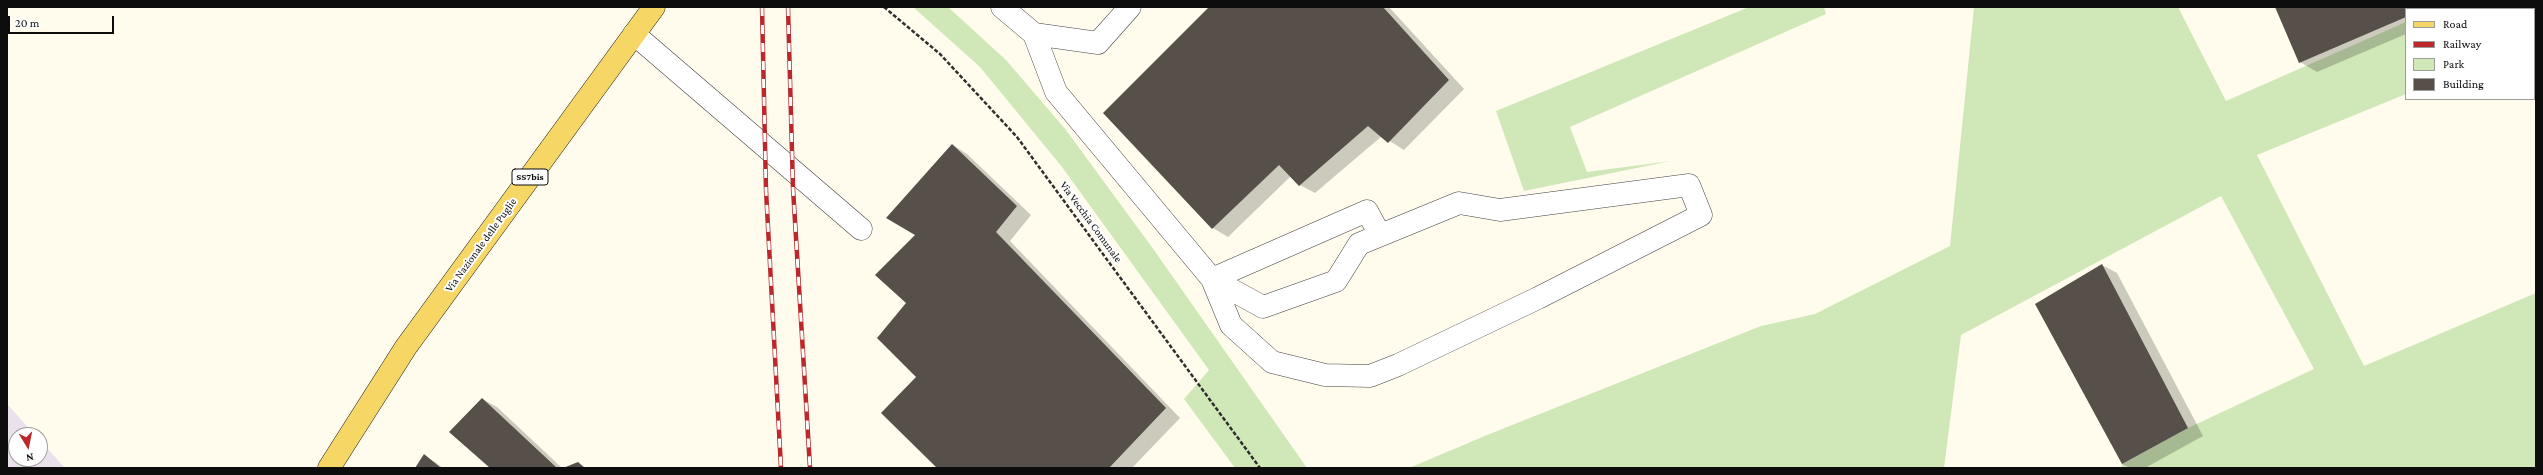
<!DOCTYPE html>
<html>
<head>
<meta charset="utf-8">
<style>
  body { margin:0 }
  #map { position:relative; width:2543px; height:475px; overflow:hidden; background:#fffced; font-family:"Crimson Pro",serif }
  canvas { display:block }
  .frame { position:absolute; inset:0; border:8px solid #0d0d0d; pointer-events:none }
  .legend { position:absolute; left:2405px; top:8px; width:130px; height:92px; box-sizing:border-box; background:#fff; border:1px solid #9e9e9e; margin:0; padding:5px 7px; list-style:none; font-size:12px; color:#0d0d0d }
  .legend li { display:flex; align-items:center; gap:8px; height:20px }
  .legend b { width:20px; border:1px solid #9e9e9e }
  .north { position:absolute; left:8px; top:427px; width:40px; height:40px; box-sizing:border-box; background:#fff; border:1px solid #9e9e9e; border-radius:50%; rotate:170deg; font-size:11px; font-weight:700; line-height:16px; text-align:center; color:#0d0d0d }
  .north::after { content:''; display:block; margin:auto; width:14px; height:18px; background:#bb272a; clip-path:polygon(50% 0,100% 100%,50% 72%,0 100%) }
  .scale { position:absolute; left:8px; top:16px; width:106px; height:18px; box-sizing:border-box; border:2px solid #0d0d0d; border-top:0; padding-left:5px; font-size:12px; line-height:14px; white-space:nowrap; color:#0d0d0d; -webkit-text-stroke:3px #fff; paint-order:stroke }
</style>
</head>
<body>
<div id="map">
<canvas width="2543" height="475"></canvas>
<div class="frame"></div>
<ul class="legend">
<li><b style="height:5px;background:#f6d766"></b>Road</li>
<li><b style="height:5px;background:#bb272a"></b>Railway</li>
<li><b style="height:11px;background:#d0e8b8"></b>Park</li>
<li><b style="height:11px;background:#564f4a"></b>Building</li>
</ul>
<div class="north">N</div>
<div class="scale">20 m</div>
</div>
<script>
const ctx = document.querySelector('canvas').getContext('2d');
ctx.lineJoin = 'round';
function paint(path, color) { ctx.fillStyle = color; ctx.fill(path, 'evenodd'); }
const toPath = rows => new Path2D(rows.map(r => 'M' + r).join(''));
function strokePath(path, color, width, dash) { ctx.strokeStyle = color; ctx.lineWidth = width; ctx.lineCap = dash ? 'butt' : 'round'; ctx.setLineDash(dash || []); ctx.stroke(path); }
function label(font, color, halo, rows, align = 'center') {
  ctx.font = font + ' "Crimson Pro",serif'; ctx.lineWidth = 4; ctx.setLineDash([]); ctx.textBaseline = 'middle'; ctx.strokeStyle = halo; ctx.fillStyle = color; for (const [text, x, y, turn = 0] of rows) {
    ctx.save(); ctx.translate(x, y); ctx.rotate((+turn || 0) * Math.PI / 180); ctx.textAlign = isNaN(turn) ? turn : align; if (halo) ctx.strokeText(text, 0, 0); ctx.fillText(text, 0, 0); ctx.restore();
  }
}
const industrial = toPath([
  [7,404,35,435,16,435,16,459,40,459,40,440,65,468,7,468]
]);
const green = toPath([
  [913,7,948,7,1006,60,1066,130,1154,250,1307,468,1235,468,1184,399,1209,370,1062,167,980,67],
  [1749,7,1824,7,1826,14,1570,127,1587,172,1671,161,1524,191,1496,111],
  [1974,7,2178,7,2226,101,2406,22,2406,94,2257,155,2364,366,2536,293,2536,468,2122,468,2122,464,2188,428,2314,369,2221,196,1961,335,1944,468,1409,468,1487,435,1761,326,1815,314,1950,246],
  [2442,7,2536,7,2536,41,2534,41,2534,9,2437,9]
]);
const shadow = toPath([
  [1210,7,1389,7,1464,89,1404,150,1382,136,1315,193,1300,185,1291,176,1228,237,1213,228],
  [2276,7,2468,7,2464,9,2406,9,2406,34,2317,72,2300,62],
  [953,145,967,154,1031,215,1010,241,1180,418,1132,468,938,468,917,377,908,303,916,235],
  [2102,265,2117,273,2203,436,2145,468,2130,468,2122,464],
  [482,399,497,407,562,468,492,468],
  [424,456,435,462,443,468,416,468]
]);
const building = toPath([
  [1209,7,1383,7,1449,80,1388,143,1368,126,1299,186,1279,165,1212,229,1103,113],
  [2275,7,2429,7,2406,9,2406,17,2299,63],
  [952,144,1017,206,996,232,1166,408,1109,468,937,468,881,413,916,377,877,338,906,303,875,275,915,235,886,218],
  [2102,264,2188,428,2122,464,2035,304],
  [482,398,557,468,490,468,449,432],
  [424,454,441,468,415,468],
  [578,462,585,468,563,468]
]);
const path = toPath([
  [884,7,940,54,1017,137,1260,468]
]);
const minor = toPath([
  [1002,7,1034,34,1098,43,1130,7],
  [634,34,861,229],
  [1034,34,1056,92,1212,279,1231,325,1272,362,1325,375,1370,376,1398,365,1538,298,1701,215,1689,185,1500,210,1459,203,1359,244,1336,281,1263,307,1212,279],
  [1212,279,1367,211,1380,235]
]);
const major = toPath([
  [329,468,406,347,654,7]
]);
const rail = toPath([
  [762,7,766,190,781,468],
  [788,7,793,188,810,468]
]);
const shields = [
  [530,177,36]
];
const shieldNames = [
  ["SS7bis",530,177]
];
const streetNames = [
  ["Via Vecchia Comunale",1091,222,54],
  ["Via Nazionale delle Puglie",481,245,-54]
];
paint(industrial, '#ebe1ec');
paint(green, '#d0e8b8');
paint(shadow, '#0003');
paint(building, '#564f4a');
strokePath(minor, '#404040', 23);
strokePath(major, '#1e1e1e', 23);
strokePath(path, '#2f2f2f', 2.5, [4, 2]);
strokePath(minor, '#fff', 22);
strokePath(major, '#f6d766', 22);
strokePath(rail, '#bb272a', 4.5);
strokePath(rail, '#fff', 3, [9]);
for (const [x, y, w] of shields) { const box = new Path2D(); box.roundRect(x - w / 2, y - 8, w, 16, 3); ctx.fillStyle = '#fff'; ctx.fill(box); strokePath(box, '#0d0d0d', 1); }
label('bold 10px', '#0d0d0d', null, shieldNames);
label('11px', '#0d0d0d', '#fff', streetNames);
</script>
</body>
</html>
